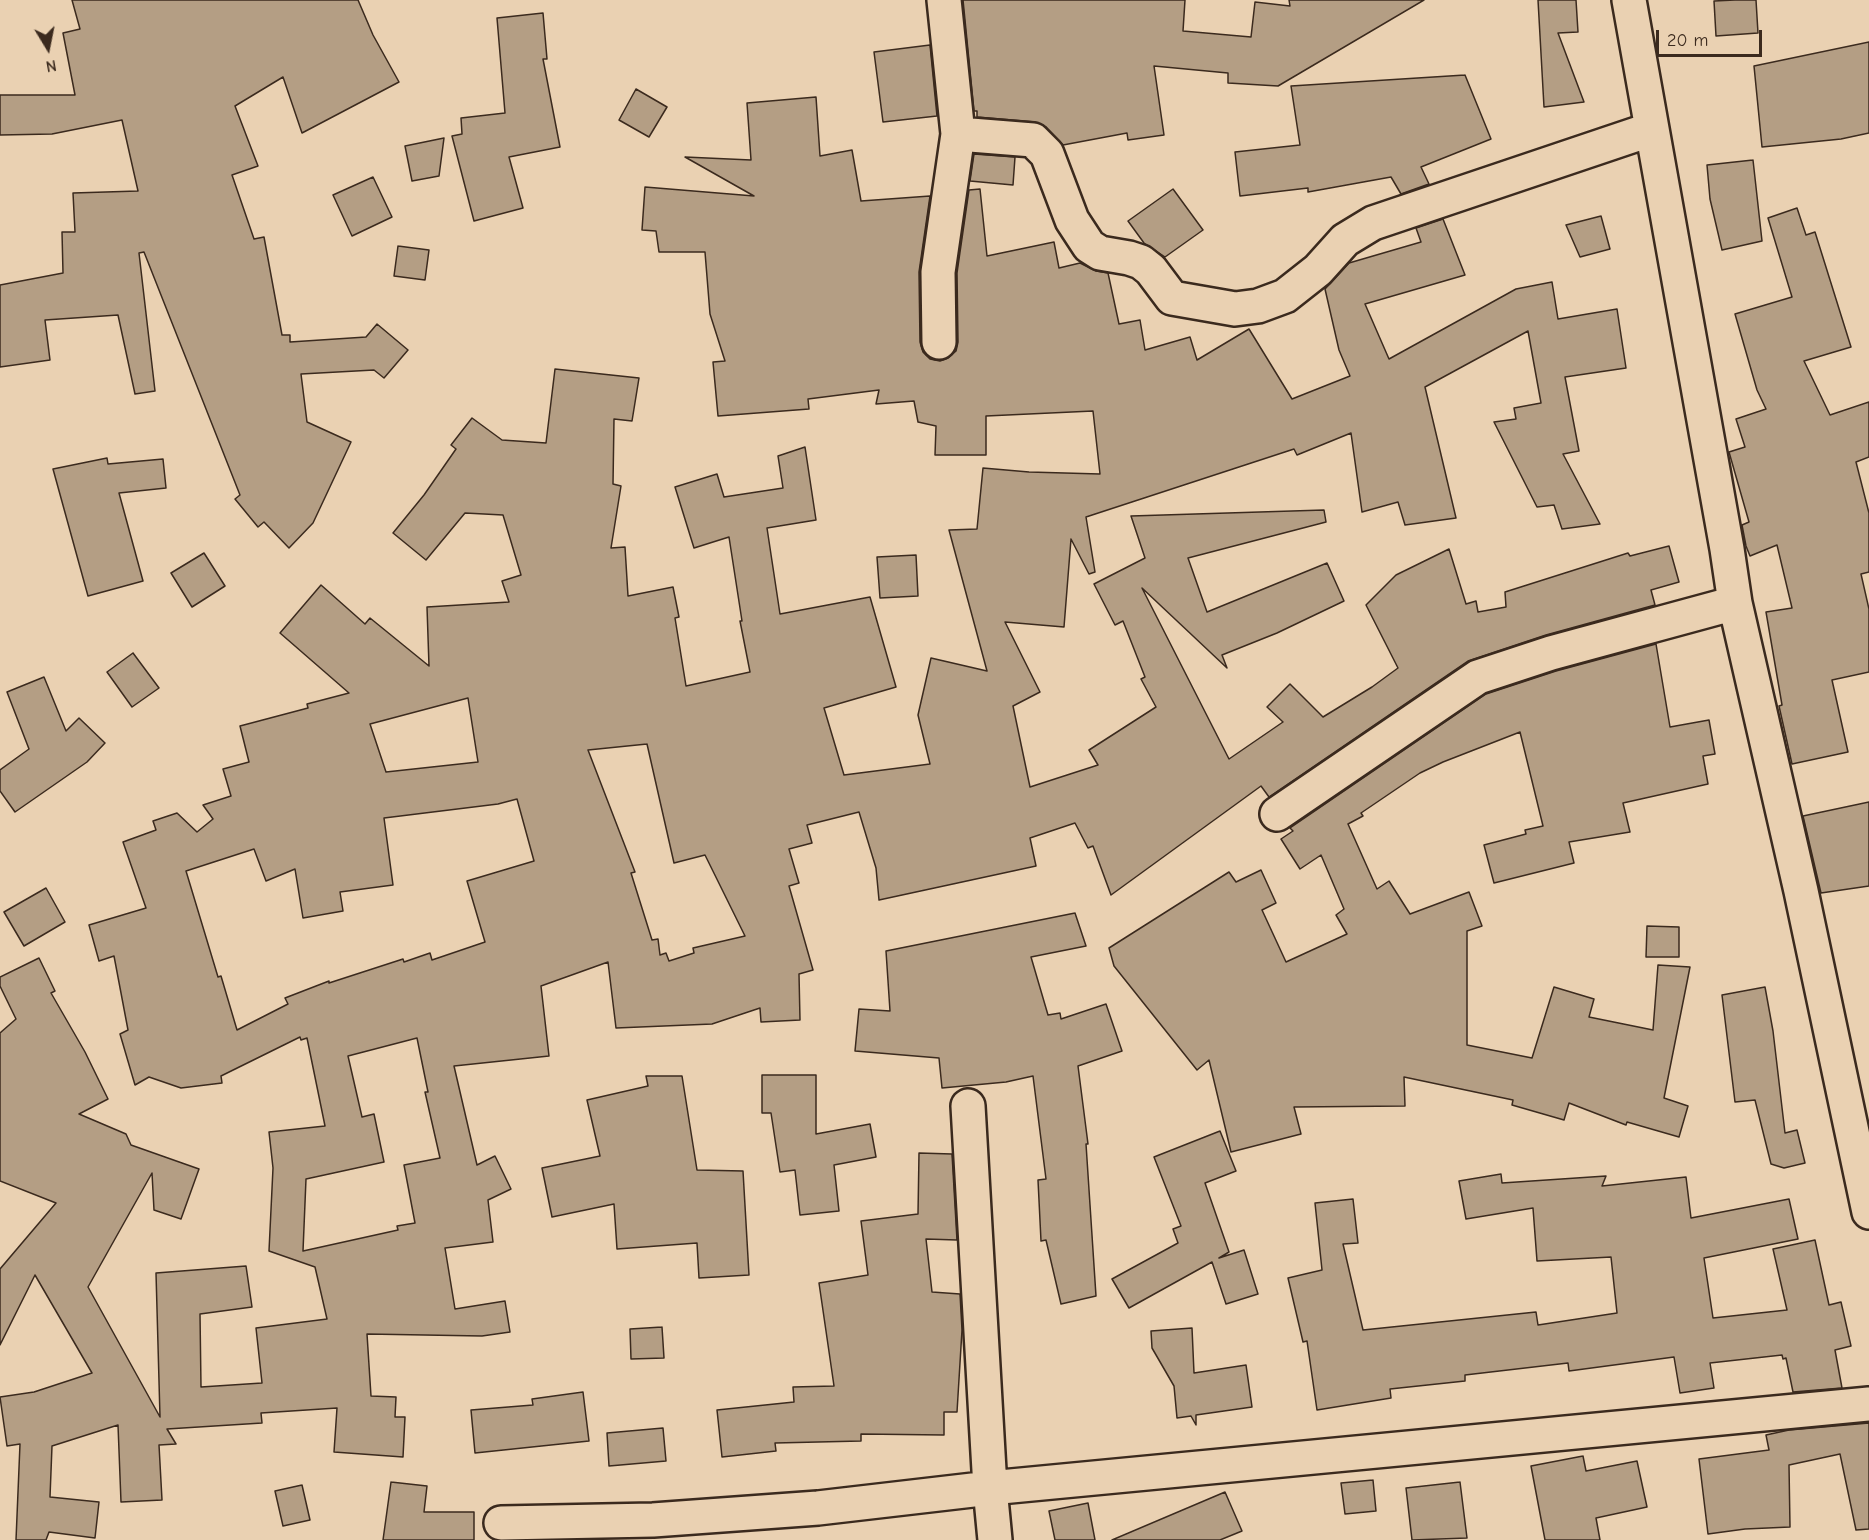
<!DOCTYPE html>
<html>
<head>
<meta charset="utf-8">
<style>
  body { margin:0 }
  #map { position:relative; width:1869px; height:1540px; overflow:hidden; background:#ead1b2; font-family:"Comic Neue",sans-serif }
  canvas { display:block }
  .north { position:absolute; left:18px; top:18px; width:60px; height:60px; -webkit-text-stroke:4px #ead1b2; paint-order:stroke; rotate:170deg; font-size:16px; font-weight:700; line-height:24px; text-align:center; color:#3b2a1e }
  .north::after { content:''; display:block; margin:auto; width:21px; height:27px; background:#3b2a1e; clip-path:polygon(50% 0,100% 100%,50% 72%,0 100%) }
  .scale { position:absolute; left:1656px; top:30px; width:106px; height:27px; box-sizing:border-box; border:3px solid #3b2a1e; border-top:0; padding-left:8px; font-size:18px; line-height:21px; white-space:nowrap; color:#3b2a1e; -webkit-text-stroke:4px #ead1b2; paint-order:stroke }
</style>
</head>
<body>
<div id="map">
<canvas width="1869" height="1540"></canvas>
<div class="north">N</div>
<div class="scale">20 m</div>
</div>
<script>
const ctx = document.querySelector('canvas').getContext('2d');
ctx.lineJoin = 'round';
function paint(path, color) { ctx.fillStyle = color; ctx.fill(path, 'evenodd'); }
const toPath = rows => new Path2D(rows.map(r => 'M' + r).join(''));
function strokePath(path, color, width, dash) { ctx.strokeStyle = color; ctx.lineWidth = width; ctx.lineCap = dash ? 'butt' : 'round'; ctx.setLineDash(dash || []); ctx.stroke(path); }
const building = toPath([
  [72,0,358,0,373,35,399,82,302,133,283,77,235,106,258,166,232,175,254,239,264,237,282,335,290,335,290,342,366,337,377,324,408,350,384,378,374,370,301,374,307,422,351,442,313,523,289,548,264,522,258,527,235,499,240,495,144,252,139,253,155,391,135,394,118,315,45,320,50,360,0,367,0,285,63,273,62,232,75,232,73,193,138,191,122,120,52,134,0,135,0,95,75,95,63,33,80,29,72,0],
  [963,0,1185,0,1183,31,1251,37,1255,2,1290,6,1289,0,1424,0,1278,86,1228,83,1228,73,1154,66,1164,135,1128,140,1127,133,1063,145,1046,127,1035,122,977,117,977,111,974,111,963,0],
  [1538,0,1576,0,1578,32,1558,33,1584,102,1544,107,1538,0],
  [1735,0,1756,0,1758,33,1716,36,1714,1,1735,0],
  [543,13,547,59,543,59,560,147,509,157,523,208,474,221,452,136,462,134,461,118,505,113,497,18,543,13],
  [1869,42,1869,133,1841,139,1762,147,1754,66,1869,42],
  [930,45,937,116,883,122,874,52,930,45],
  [1465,75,1491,139,1421,167,1429,184,1401,194,1391,177,1308,192,1308,188,1240,196,1235,152,1300,145,1291,86,1465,75],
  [636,89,667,107,649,137,619,120,636,89],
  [816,97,820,156,852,150,861,201,930,196,919,272,920,342,923,352,930,359,940,361,948,358,956,351,958,342,957,273,969,190,980,189,987,256,1054,242,1059,268,1080,263,1096,271,1108,273,1119,324,1140,320,1145,350,1190,337,1197,360,1249,329,1292,399,1350,376,1339,350,1325,289,1349,263,1421,242,1416,228,1443,219,1465,275,1365,304,1389,359,1516,289,1552,282,1558,319,1617,309,1626,368,1565,377,1579,451,1563,454,1600,524,1562,529,1554,505,1537,507,1494,422,1516,419,1514,408,1541,403,1528,331,1425,387,1456,518,1405,525,1398,502,1362,512,1351,433,1297,455,1294,449,1086,517,1095,572,1089,574,1071,539,1064,627,1005,622,1040,692,1013,706,1030,787,1098,765,1089,750,1156,707,1141,679,1145,677,1123,621,1115,625,1094,584,1145,558,1131,516,1324,510,1326,522,1188,558,1207,612,1327,563,1344,601,1277,633,1222,655,1227,668,1142,588,1229,759,1283,722,1267,707,1290,684,1323,717,1372,687,1398,668,1366,605,1396,575,1449,549,1466,604,1476,601,1478,612,1506,607,1505,592,1628,553,1630,556,1669,546,1679,582,1651,590,1655,605,1546,635,1468,661,1269,797,1261,786,1111,895,1093,846,1088,848,1075,823,1030,838,1036,866,879,900,876,868,859,812,807,825,812,843,789,849,799,883,789,886,813,970,799,974,800,1020,761,1022,760,1008,712,1024,616,1028,608,962,541,986,549,1056,454,1066,477,1165,495,1156,511,1189,488,1200,493,1242,445,1248,455,1309,505,1301,510,1332,482,1336,367,1334,371,1396,396,1397,395,1417,405,1417,403,1457,334,1452,337,1408,261,1413,262,1423,167,1429,176,1444,159,1445,162,1500,121,1502,118,1425,52,1446,50,1497,99,1502,95,1538,49,1532,46,1540,16,1540,20,1444,7,1446,0,1397,34,1392,92,1373,35,1275,0,1345,0,1269,56,1203,0,1181,0,1033,16,1019,0,986,0,977,39,958,55,991,51,993,85,1052,108,1099,79,1114,126,1134,131,1145,199,1169,181,1219,154,1210,152,1173,88,1287,160,1417,156,1273,246,1266,252,1307,200,1314,201,1387,262,1383,256,1328,327,1319,315,1267,269,1251,273,1168,269,1132,325,1126,307,1038,301,1040,300,1037,221,1076,222,1083,181,1088,149,1077,135,1085,120,1034,128,1030,114,956,99,961,89,925,146,908,123,842,156,830,153,821,177,813,197,832,213,819,203,805,231,796,223,769,249,762,240,726,308,708,307,704,349,693,280,633,321,585,365,624,370,618,429,666,427,607,509,602,502,581,521,575,503,515,465,513,426,560,393,533,424,495,456,449,451,445,472,418,502,440,546,443,555,369,639,378,632,421,614,419,613,484,621,486,611,548,625,547,628,596,673,587,679,617,675,618,686,686,750,672,740,621,742,621,729,537,694,548,675,487,717,474,724,497,783,488,778,456,805,447,816,520,767,528,780,614,870,597,896,687,824,708,844,775,930,764,918,715,931,658,987,671,949,530,977,529,983,468,1029,472,1100,474,1093,411,986,416,986,455,935,455,936,426,918,422,914,401,876,404,879,390,808,399,809,409,718,416,713,362,725,361,710,314,705,252,659,252,656,231,642,230,645,187,754,196,685,157,751,160,747,103,816,97],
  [468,698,478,762,386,772,370,724,468,698],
  [647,744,674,863,705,855,745,936,693,948,694,953,669,961,666,953,660,955,658,939,652,940,631,873,635,872,588,750,647,744],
  [517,799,534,861,467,881,485,942,432,960,430,953,404,962,403,959,329,983,329,981,285,998,288,1004,237,1030,221,976,218,977,186,871,254,849,266,881,295,869,303,918,343,911,340,892,393,885,384,818,498,804,517,799],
  [417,1038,428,1092,425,1092,440,1158,404,1165,415,1223,397,1226,398,1230,303,1251,306,1179,384,1162,374,1114,362,1117,348,1056,417,1038],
  [444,138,439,176,412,181,405,146,444,138],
  [974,154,1015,157,1013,185,970,181,974,154],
  [1753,160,1762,241,1722,250,1710,199,1707,165,1753,160],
  [373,177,392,217,352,236,333,195,373,177],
  [1173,189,1203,230,1165,257,1144,243,1128,221,1173,189],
  [1797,208,1806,235,1815,232,1851,347,1804,361,1830,415,1869,402,1869,457,1856,462,1869,513,1869,572,1861,574,1869,609,1869,672,1832,680,1848,752,1792,764,1779,706,1782,705,1766,612,1792,608,1777,545,1750,556,1746,546,1742,525,1749,522,1729,452,1745,447,1736,419,1766,409,1757,390,1735,314,1792,297,1768,218,1797,208],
  [1601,216,1610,249,1580,257,1566,225,1601,216],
  [398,246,429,250,425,280,394,276,398,246],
  [107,458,108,464,163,459,166,488,119,493,143,581,88,596,53,469,107,458],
  [204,553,225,586,192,607,171,573,204,553],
  [916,555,918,596,880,598,877,557,916,555],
  [1656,644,1670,727,1709,720,1715,754,1703,756,1708,784,1623,803,1630,832,1569,842,1574,863,1494,883,1484,845,1526,834,1525,830,1543,826,1520,732,1443,762,1420,773,1361,813,1363,816,1348,824,1377,889,1389,881,1410,914,1469,892,1482,926,1467,931,1467,1045,1532,1058,1554,987,1594,999,1589,1017,1653,1030,1658,965,1690,967,1664,1098,1688,1106,1679,1137,1627,1122,1626,1125,1569,1103,1564,1120,1512,1105,1513,1100,1404,1077,1405,1106,1294,1107,1301,1134,1231,1152,1209,1060,1197,1070,1114,966,1109,948,1229,872,1236,882,1261,870,1276,903,1262,910,1286,962,1347,934,1336,915,1344,909,1321,855,1300,869,1281,839,1293,831,1290,828,1486,694,1556,671,1656,644],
  [133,653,159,688,132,707,107,672,133,653],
  [44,677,66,731,79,718,105,743,87,762,15,812,0,791,0,770,29,749,7,692,44,677],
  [1869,802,1869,886,1821,893,1803,816,1869,802],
  [46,888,65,922,24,946,4,912,46,888],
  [1075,913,1086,946,1031,957,1048,1015,1060,1013,1061,1019,1106,1004,1122,1051,1078,1066,1088,1144,1086,1144,1096,1296,1061,1304,1046,1240,1041,1241,1038,1180,1046,1179,1033,1076,1006,1082,942,1088,939,1058,855,1051,859,1009,890,1011,886,951,1075,913],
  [1647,926,1679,927,1679,957,1646,957,1647,926],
  [1765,987,1773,1031,1785,1133,1797,1130,1805,1163,1784,1168,1771,1164,1755,1100,1735,1102,1722,995,1765,987],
  [762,1075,816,1075,816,1134,870,1124,876,1157,834,1165,839,1211,800,1215,795,1170,780,1172,771,1113,762,1113,762,1075],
  [646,1076,682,1076,697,1170,743,1171,749,1275,699,1278,697,1243,617,1249,614,1204,552,1217,542,1168,600,1156,587,1100,648,1086,646,1076],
  [1220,1131,1236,1171,1205,1183,1229,1252,1219,1258,1244,1250,1258,1294,1226,1304,1212,1262,1129,1308,1112,1279,1178,1243,1173,1229,1181,1226,1154,1157,1220,1131],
  [919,1153,952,1154,957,1240,926,1239,932,1292,960,1294,962,1330,957,1412,944,1412,944,1435,861,1434,861,1441,775,1443,776,1451,722,1457,717,1410,794,1402,793,1387,834,1386,819,1283,868,1275,861,1221,918,1214,919,1153],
  [1501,1174,1502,1183,1606,1176,1602,1186,1686,1177,1691,1218,1789,1199,1798,1239,1704,1258,1713,1318,1787,1310,1773,1249,1815,1240,1829,1305,1841,1302,1851,1346,1835,1350,1842,1388,1793,1392,1786,1358,1783,1359,1782,1355,1710,1363,1714,1388,1680,1393,1674,1357,1569,1371,1568,1363,1465,1375,1465,1381,1390,1389,1391,1398,1317,1410,1307,1341,1303,1342,1288,1278,1322,1270,1315,1203,1353,1199,1358,1243,1343,1244,1363,1330,1536,1312,1538,1325,1617,1313,1611,1257,1537,1261,1533,1208,1466,1219,1459,1181,1501,1174],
  [662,1327,664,1358,631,1359,630,1329,662,1327],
  [1192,1328,1194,1373,1246,1365,1252,1407,1196,1415,1196,1425,1191,1416,1177,1418,1174,1386,1152,1348,1151,1331,1192,1328],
  [583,1392,589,1441,475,1453,471,1410,533,1405,532,1399,583,1392],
  [1869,1423,1869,1529,1856,1530,1840,1454,1789,1465,1790,1527,1745,1529,1708,1534,1699,1459,1769,1450,1766,1435,1789,1430,1869,1423],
  [663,1428,666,1461,609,1466,607,1433,663,1428],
  [1583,1456,1586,1471,1637,1461,1647,1507,1596,1518,1600,1540,1545,1540,1531,1466,1583,1456],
  [1373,1480,1376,1511,1345,1514,1341,1483,1373,1480],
  [391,1482,427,1486,424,1512,474,1512,474,1540,383,1540,391,1482],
  [1460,1482,1467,1538,1412,1540,1406,1488,1460,1482],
  [302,1485,310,1520,283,1526,275,1491,302,1485],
  [1225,1492,1242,1531,1220,1540,1112,1540,1225,1492],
  [1088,1503,1095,1540,1055,1540,1049,1511,1088,1503]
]);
const street = toPath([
  [1629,0,1727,549,1735,603,1801,891,1869,1212],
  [958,134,1033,140,1047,154,1072,220,1089,246,1100,253,1129,258,1141,262,1151,270,1172,298,1235,309,1258,306,1285,296,1318,270,1345,240,1373,223,1652,129],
  [939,342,938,272,958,134,944,0],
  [1277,814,1478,677,1551,653,1735,603],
  [968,1106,990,1488,995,1540],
  [501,1523,653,1520,818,1508,990,1488,1869,1404]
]);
paint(building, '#b49e84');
strokePath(building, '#3b2a1e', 1.5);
strokePath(street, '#3b2a1e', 38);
strokePath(street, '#ead1b2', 33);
</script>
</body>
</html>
